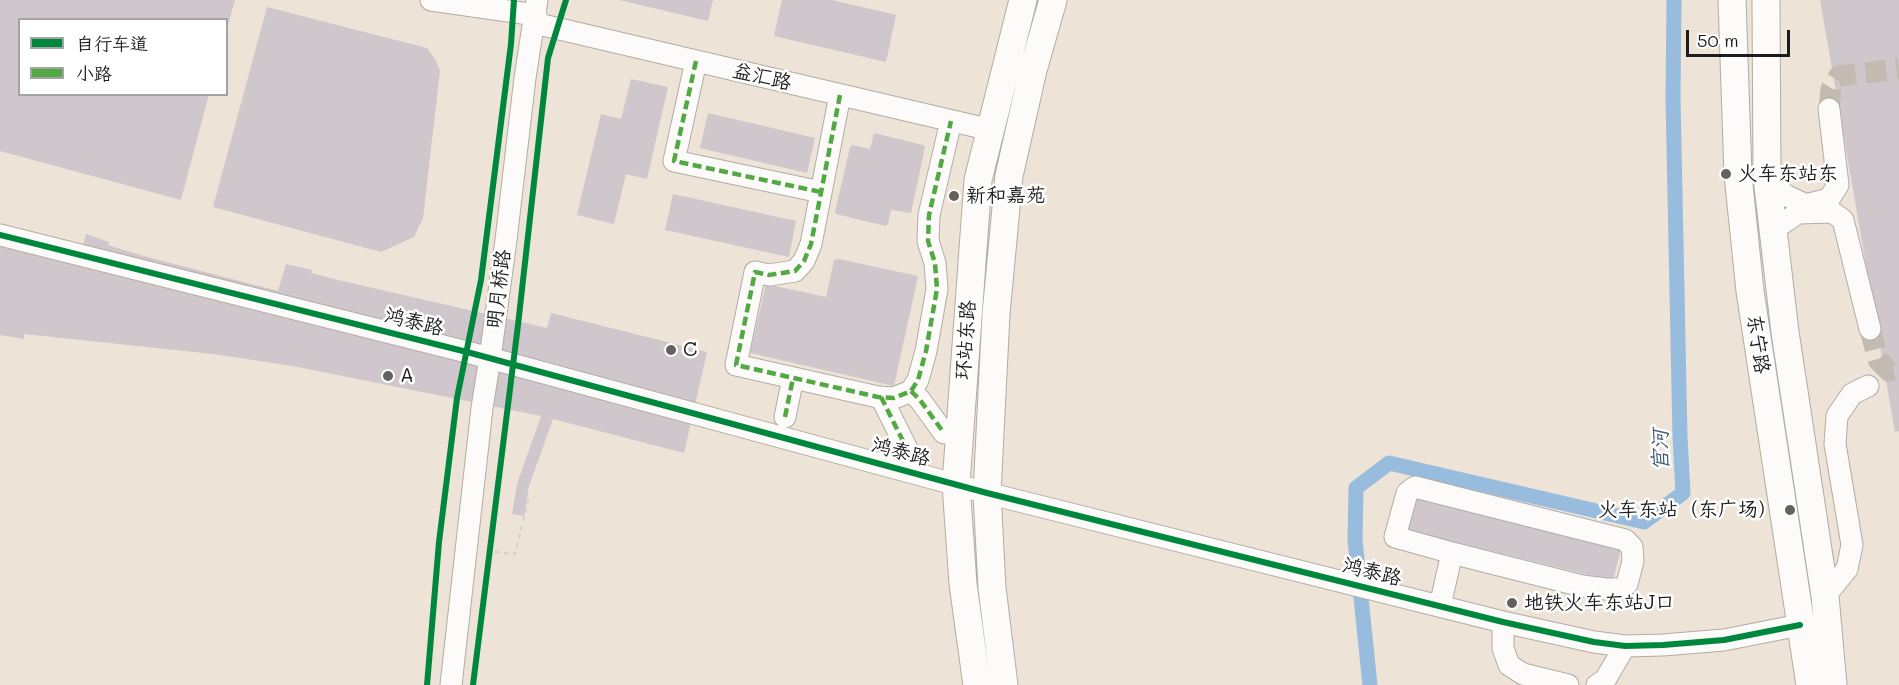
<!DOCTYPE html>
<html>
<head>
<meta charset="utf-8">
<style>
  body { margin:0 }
  #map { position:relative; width:1899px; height:685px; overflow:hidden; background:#ede3d6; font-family:Mali,"LXGW WenKai TC",sans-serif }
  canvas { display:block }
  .legend { position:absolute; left:18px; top:18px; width:210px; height:78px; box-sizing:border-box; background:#fff; border:2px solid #a4a4a4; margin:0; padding:8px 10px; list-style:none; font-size:18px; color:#1c1c1c }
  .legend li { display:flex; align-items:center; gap:12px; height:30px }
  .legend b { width:30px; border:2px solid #a4a4a4 }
  .scale { position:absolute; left:1686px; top:30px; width:104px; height:27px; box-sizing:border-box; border:3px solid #1c1c1c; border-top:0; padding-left:8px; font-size:18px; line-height:21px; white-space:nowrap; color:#1c1c1c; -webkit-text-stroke:4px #fff; paint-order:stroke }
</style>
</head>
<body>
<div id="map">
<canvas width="1899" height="685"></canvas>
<ul class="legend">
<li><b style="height:8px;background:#00873e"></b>自行车道</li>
<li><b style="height:8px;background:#52a943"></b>小路</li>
</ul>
<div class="scale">50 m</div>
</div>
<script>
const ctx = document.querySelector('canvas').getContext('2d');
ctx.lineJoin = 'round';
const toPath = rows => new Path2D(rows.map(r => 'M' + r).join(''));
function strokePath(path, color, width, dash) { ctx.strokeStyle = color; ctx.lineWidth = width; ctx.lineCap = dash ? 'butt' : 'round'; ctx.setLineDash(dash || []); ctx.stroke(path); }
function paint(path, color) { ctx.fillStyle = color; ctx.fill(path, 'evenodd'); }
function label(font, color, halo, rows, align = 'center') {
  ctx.font = font + ' Mali,"LXGW WenKai TC",sans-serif'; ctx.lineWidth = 5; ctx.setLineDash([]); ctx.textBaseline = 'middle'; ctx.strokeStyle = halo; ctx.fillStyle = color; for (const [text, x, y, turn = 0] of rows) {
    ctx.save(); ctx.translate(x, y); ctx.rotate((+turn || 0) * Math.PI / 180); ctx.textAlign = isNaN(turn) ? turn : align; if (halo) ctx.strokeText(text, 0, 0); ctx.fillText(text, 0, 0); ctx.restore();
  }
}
const canal = toPath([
  [1370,685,1355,540,1356,488,1389,463,1644,522,1683,493,1680,437,1673,98,1674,0]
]);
const building = toPath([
  [0,0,235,0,227,29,226,20,20,20,20,94,209,94,181,200,0,151],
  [619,0,713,0,708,21],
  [782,0,832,0,896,15,886,62,774,36],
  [1820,0,1899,0,1899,431,1895,432],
  [267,7,427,48,436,61,440,71,423,218,414,237,381,252,213,207],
  [631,79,668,87,647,179,626,174,614,224,577,215,601,114,621,119],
  [708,113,815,138,807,173,700,148],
  [874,133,923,145,925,147,911,213,891,210,888,224,886,226,836,214,835,212,850,147,852,145,870,149],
  [673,194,796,221,789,257,665,230],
  [0,234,81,254,86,234,109,242,108,245,140,255,278,291,286,264,312,270,311,273,338,280,547,328,551,313,707,352,684,453,553,419,529,486,524,516,512,514,517,484,541,416,293,366,213,354,24,334,24,339,0,335],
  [839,259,918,276,894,386,750,353,766,284,826,297,834,260],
  [1410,496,1621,548,1613,581,1402,529]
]);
const minorTunnel = toPath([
  [1829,109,1831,89,1839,76,1899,69],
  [1870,329,1878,360,1889,371,1899,369]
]);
const path = toPath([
  [394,298,417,303],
  [661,346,686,353],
  [495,552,515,554,529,497]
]);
const minor = toPath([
  [431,0,536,15],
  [534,23,991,130],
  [696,61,674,161,821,192],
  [840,95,811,244,804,261,795,271,769,275,755,272,736,365,878,397,894,398,911,391,918,380,926,351,937,289,935,263,928,241,929,215,951,121],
  [1767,178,1785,195,1806,205,1829,199,1838,185,1829,109],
  [1774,229,1798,213,1832,212,1843,220,1870,329],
  [0,235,467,352,987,493,1503,622,1594,642,1625,646,1663,645,1724,640,1800,625],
  [911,391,920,400,944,433],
  [881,397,907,449],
  [785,417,793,378],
  [1825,596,1847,569,1852,545,1835,444,1837,416,1852,394,1868,386],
  [1440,606,1452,553,1395,537,1407,493,1415,487,1625,540,1632,547,1633,561,1627,584,1621,589,1606,589,1582,586,1452,553],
  [1503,622,1503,648,1509,665,1523,674,1568,685],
  [451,685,482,408,490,358,506,240,525,78,537,0],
  [1597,685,1605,680,1625,646]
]);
const major = toPath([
  [1732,0,1738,175,1750,291,1810,685],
  [1766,0,1767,178,1785,332,1825,596,1833,685],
  [977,685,963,584,956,484,978,180,1023,0],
  [1004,685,992,588,987,493,996,314,1009,176,1033,70,1053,0]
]);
const quiet = toPath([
  [696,61,674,161,821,192],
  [840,95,811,244,804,261,795,271,769,275,755,272,736,365,878,397,894,398,911,391,918,380,926,351,937,289,935,263,928,241,929,215,951,121],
  [911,391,920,400,944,433],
  [881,397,907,449],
  [785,417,793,378]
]);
const cycleway = toPath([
  [0,235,467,352,987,493,1503,622,1594,642,1625,646,1663,645,1724,640,1800,625],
  [427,685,439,542,457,398,481,280,511,44,514,0],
  [473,685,518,325,548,58,566,0]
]);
const markers = [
  [1726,174,6,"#65625d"],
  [954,196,6,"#65625d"],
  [671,350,6,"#65625d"],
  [388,376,6,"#65625d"],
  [1790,510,6,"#65625d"],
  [1512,603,6,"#65625d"]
];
const streetNames = [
  ["益汇路",762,77,13],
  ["明月桥路",499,289,-83],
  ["鸿泰路",414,322,14],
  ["环站东路",966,340,-86],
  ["东宁路",1758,344,82],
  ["鸿泰路",901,452,15],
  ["鸿泰路",1372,572,14]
];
const poiNames = [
  ["火车东站东",1738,174],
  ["新和嘉苑",966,196],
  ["C",683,350],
  ["A",400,376],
  ["火车东站（东广场）",1778,510,"right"],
  ["地铁火车东站J口",1524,603]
];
const waterNames = [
  ["官河",1661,450,-91]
];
strokePath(canal, '#98bcde', 15);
paint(building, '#cfc7cb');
strokePath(minorTunnel, '#c3bbb1', 21, [21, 10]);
strokePath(minor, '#b2aca4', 23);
strokePath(major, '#b2aca4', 29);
strokePath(path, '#d2cfcc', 2, [4.5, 4.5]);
strokePath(minor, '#fcfbf9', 21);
strokePath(major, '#fcfbf9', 27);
strokePath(quiet, '#52a943', 4.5, [9, 4.5]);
strokePath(cycleway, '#00873e', 6);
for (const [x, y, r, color] of markers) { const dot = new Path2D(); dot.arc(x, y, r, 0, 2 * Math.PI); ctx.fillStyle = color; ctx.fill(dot); strokePath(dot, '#fff', 2); }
label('20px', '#1c1c1c', '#fff', streetNames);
label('20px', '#1c1c1c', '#fff', poiNames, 'left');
label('italic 21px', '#435c75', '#fff', waterNames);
</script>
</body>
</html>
